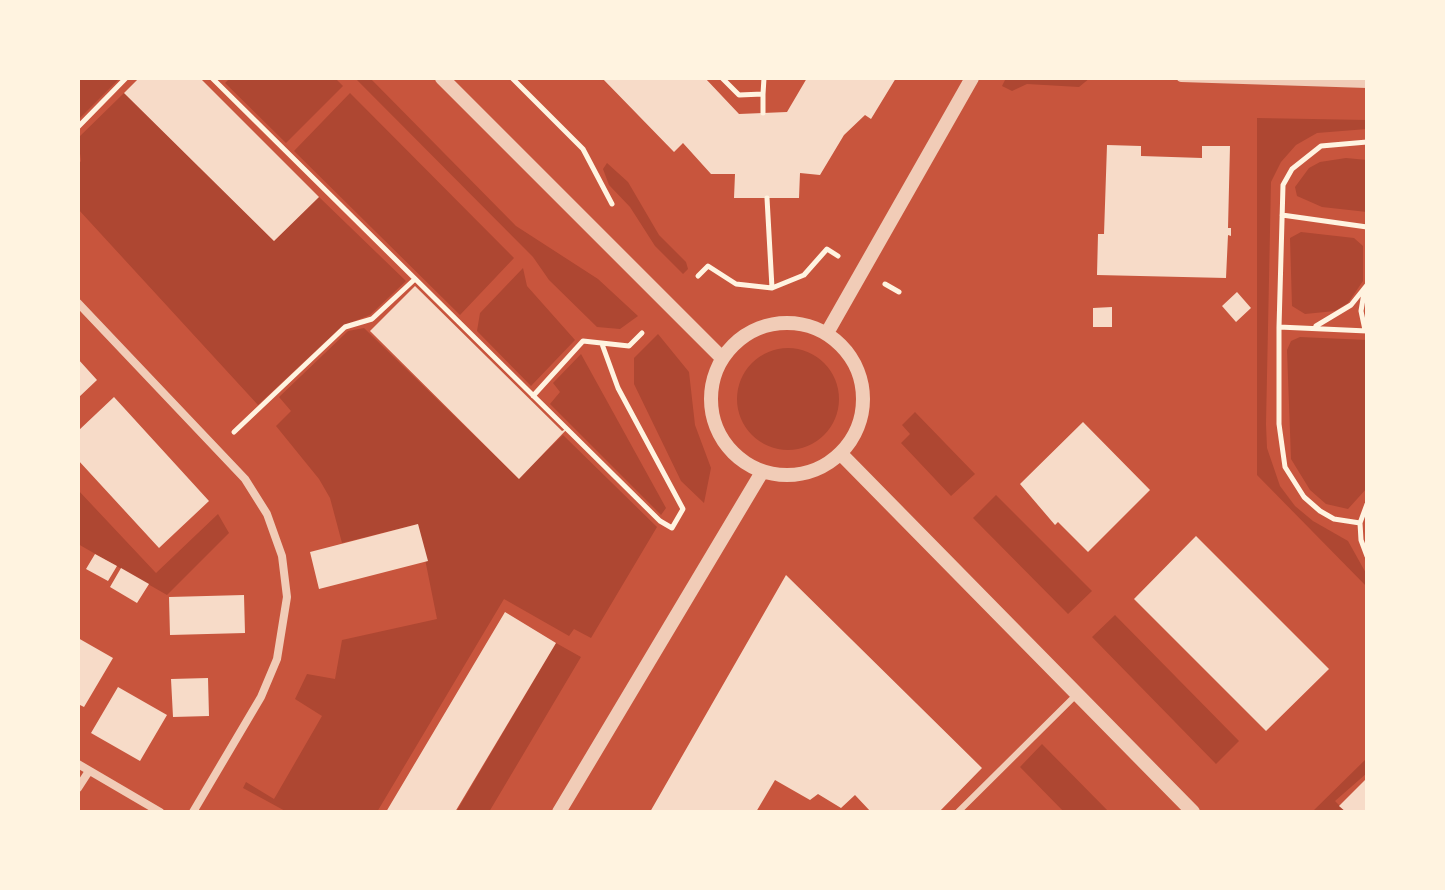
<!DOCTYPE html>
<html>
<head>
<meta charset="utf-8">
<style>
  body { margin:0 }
  #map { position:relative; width:1445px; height:890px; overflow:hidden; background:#c8553d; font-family:Inter,sans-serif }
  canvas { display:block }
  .frame { position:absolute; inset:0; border:80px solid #fff3e0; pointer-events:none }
</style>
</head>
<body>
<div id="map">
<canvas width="1445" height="890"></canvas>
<div class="frame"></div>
</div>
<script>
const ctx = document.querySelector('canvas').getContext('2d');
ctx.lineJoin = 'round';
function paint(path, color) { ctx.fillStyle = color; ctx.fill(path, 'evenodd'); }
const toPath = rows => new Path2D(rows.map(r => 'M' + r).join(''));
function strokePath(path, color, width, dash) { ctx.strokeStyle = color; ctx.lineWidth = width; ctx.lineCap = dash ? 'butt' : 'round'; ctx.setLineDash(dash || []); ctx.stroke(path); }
const green = toPath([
  [78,78,120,78,78,120],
  [230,78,335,78,343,86,286,143,225,83],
  [355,78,370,78,516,226,598,279,638,316,620,329,597,327,549,280,533,257],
  [1006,78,1090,78,1079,87,1027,84,1012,91,1002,86],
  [124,93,274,241,319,197,406,281,370,315,342,326,258,405,78,209,78,165,81,161,78,138],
  [350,93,514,258,460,315,294,151],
  [1257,118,1367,120,1367,129,1317,133,1296,145,1281,162,1271,182,1266,424,1267,448,1280,486,1295,506,1313,521,1348,541,1367,575,1367,587,1257,475],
  [1346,158,1367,160,1367,212,1322,207,1297,196,1295,187,1309,168,1320,162],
  [607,163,628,182,659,235,686,262,688,269,683,274,655,246,630,207,609,185,603,169],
  [1301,232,1354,238,1363,246,1363,281,1348,303,1335,311,1305,314,1292,306,1290,238],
  [523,268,527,286,575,340,531,386,477,331,480,313],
  [364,328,518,478,563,435,657,527,591,638,574,629,569,636,504,599,377,812,287,812,243,788,246,782,274,799,322,716,295,699,307,674,335,679,342,640,437,619,418,524,342,543,330,498,319,479,276,426,291,411,279,397,348,331],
  [658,334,689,372,695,425,711,468,704,503,681,481,634,384,634,358],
  [1300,337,1367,340,1367,488,1348,509,1326,504,1310,490,1291,459,1287,350,1291,341],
  '737 399a51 51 0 1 1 102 0a51 51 0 1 1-102 0Z',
  [581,354,666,508,661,515,550,404,560,392,553,383],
  [915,412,975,474,951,496,901,443,910,434,902,425],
  [78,490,156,573,218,514,229,533,167,595,78,544],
  [996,495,1092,591,1068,614,973,518],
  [1115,615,1239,741,1216,764,1092,637],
  [556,643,581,657,489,812,456,812],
  [1042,744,1109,812,1064,812,1020,767],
  [1367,758,1367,773,1335,801,1346,812,1312,812]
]);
const building = toPath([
  [139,78,200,78,319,197,274,241,124,93],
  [602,78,705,78,739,114,787,112,807,78,896,78,871,119,865,115,844,135,820,175,800,173,799,198,734,198,735,174,711,174,683,143,674,152],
  [1107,145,1141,146,1141,156,1202,158,1202,146,1230,146,1228,228,1231,228,1231,236,1228,235,1226,278,1097,275,1098,234,1104,234],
  [415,286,562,431,568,428,519,479,370,331],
  [1237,292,1251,308,1236,322,1222,306],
  [1112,307,1112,327,1093,327,1093,308],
  [78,359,97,380,78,398],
  [114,397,209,501,159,548,78,460,78,431],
  [1083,422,1150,490,1088,552,1058,522,1055,525,1020,484],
  [418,524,428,561,319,589,310,552],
  [1196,536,1329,669,1266,731,1134,599],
  [95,554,117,566,108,581,86,569],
  [121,568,149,584,137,603,110,587],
  [786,575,982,768,939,812,871,812,855,795,841,808,818,794,810,800,775,780,756,812,650,812],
  [244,595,245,633,170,635,169,597],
  [505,612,556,643,455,812,386,812],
  [78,638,113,658,84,707,78,704],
  [208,678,209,716,173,717,171,679],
  [118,687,167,715,140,761,91,733],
  [1367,778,1367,812,1346,812,1339,806]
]);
const path = toPath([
  [212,78,660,521,672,528,683,509,618,388,602,344],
  [512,78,583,149,612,204],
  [722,78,739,95,763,94,764,78],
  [763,113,763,94],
  [78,127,126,78],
  [767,198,772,288],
  [1282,215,1367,227],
  [698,276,708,266,736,284,772,288,804,275,827,249,838,256],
  [885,284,899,292],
  [1364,293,1361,311,1365,330],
  [1316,326,1351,305,1367,285],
  [1279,327,1367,331],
  [533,396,583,341,629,346,642,333],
  [234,432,345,327,372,319,415,279],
  [1367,504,1360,523,1361,540,1367,556],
  [1360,523,1334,519,1320,511,1304,497,1285,467,1279,424,1279,327,1283,185,1292,169,1321,146,1367,142]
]);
const service = toPath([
  [958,812,1076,695]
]);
const minor = toPath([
  [1181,78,1367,84],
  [78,303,245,479,267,514,282,556,287,597,277,659,261,697,193,812],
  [78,764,160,812],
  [78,788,89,771]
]);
const tertiary = toPath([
  [442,78,721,357],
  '711 399a76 76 0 1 1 152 0a76 76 0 1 1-152 0Z',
  [827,333,972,78],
  [841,454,1193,812],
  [559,812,762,472]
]);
paint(green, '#ae4732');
paint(building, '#f7dbc8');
strokePath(path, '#fff3e0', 5);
strokePath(service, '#f1ccb7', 6);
strokePath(minor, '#f1ccb7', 8);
strokePath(tertiary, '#f1ccb7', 14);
</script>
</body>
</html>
